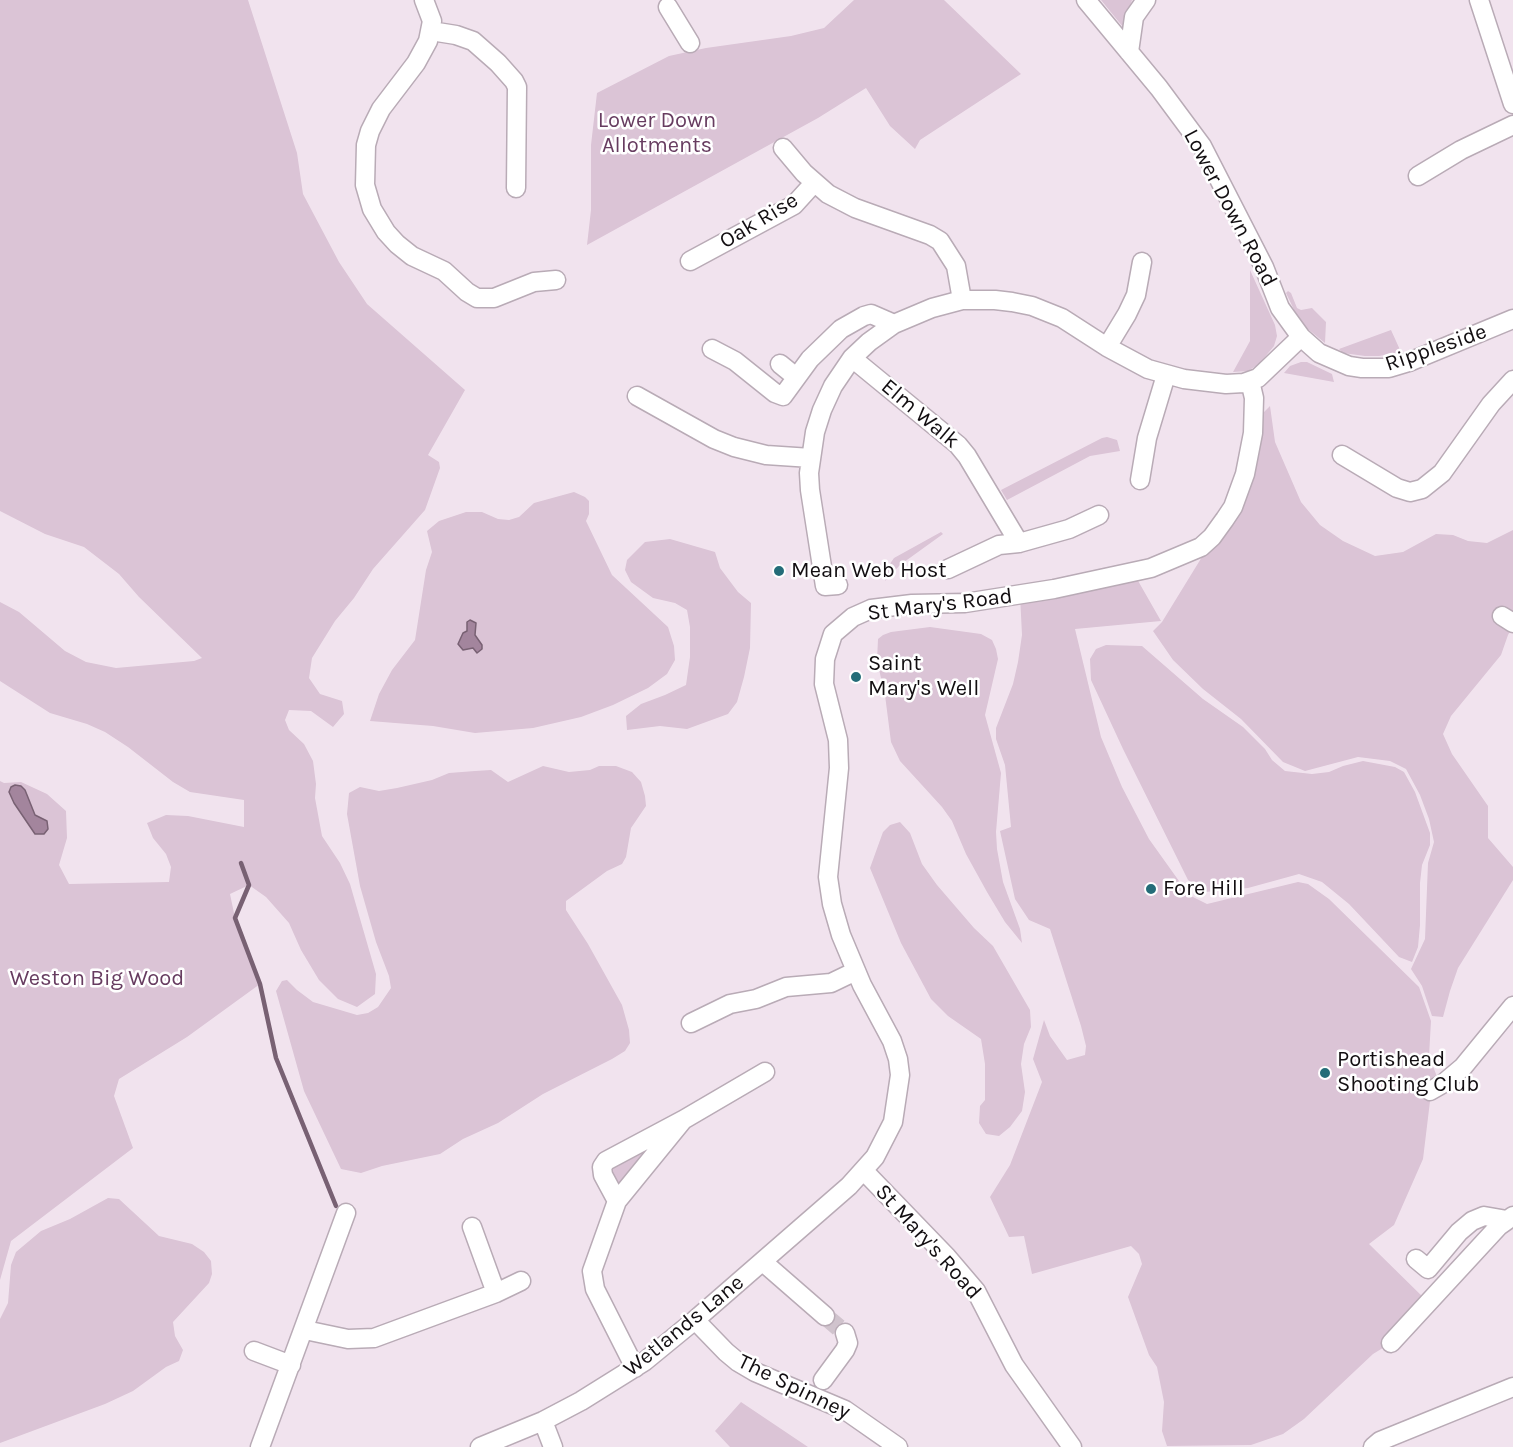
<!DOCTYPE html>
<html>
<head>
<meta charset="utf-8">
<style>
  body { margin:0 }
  canvas { display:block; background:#f1e3ee }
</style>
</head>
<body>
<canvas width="1513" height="1447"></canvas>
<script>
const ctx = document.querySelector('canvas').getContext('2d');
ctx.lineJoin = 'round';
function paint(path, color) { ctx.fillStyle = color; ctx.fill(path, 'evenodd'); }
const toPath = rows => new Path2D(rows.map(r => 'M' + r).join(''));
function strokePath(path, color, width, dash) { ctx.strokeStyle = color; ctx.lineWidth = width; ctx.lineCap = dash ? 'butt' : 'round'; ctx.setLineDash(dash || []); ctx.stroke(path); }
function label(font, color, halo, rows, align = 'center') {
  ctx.font = font + ' Karla,sans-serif'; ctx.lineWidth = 5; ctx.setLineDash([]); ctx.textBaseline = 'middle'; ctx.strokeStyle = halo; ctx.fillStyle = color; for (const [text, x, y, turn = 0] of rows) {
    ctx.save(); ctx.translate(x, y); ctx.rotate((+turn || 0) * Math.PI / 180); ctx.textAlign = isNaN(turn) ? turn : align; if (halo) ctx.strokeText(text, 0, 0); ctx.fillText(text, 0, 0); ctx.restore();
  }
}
const green = toPath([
  [0,0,248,0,297,153,303,194,339,262,367,304,465,390,428,455,439,462,440,468,425,510,373,569,354,598,335,621,312,658,309,678,320,694,342,701,344,714,333,727,311,711,289,710,285,720,289,730,304,744,313,761,316,784,315,798,322,836,340,863,350,884,376,974,375,994,357,1007,338,999,319,980,301,950,289,923,266,897,249,885,230,894,235,918,260,984,187,1037,119,1079,114,1096,133,1148,11,1241,0,1280,0,781,4,783,21,782,47,794,66,811,67,838,59,865,69,884,169,882,171,867,166,854,153,838,147,823,166,815,188,816,244,827,244,800,190,792,173,782,128,747,105,732,87,724,50,713,0,681,0,602,19,612,65,651,86,662,116,668,194,661,202,658,139,597,119,574,84,547,45,534,0,511],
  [854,0,944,0,1021,74,920,140,915,149,890,126,866,88,818,118,587,245,591,210,591,145,597,93,669,56,706,48,791,36,824,28],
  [1101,0,1132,0,1123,27],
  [1250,270,1275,325,1277,336,1274,346,1259,364,1248,371,1233,372,1250,341],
  [1288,291,1291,293,1297,308,1301,310,1312,308,1326,322,1325,343,1303,325,1297,316,1286,293],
  [1391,330,1401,352,1379,356,1365,356,1343,353,1339,349],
  [1301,362,1307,362,1332,374,1334,382,1284,373,1290,366],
  [1270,406,1275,442,1301,502,1320,525,1343,541,1375,556,1403,552,1436,534,1453,535,1468,541,1487,543,1513,530,1513,626,1508,635,1501,655,1451,716,1443,734,1452,754,1488,806,1488,838,1513,867,1513,880,1458,968,1450,991,1443,1017,1432,1016,1422,986,1411,969,1425,939,1428,863,1434,842,1429,819,1420,795,1406,769,1390,761,1358,757,1305,771,1283,762,1241,719,1203,689,1173,660,1153,631,1162,622,1205,552,1261,415],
  [1107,437,1117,440,1120,451,1090,456,1007,500,1001,490,1102,438],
  [574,492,585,497,589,501,589,514,586,521,612,575,668,627,674,646,675,660,667,674,648,688,613,705,581,717,533,728,475,733,433,726,370,721,379,694,392,670,415,640,426,570,432,552,427,531,439,521,466,512,482,512,498,519,509,520,519,517,534,503],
  [941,532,943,534,900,565,885,581,887,568,894,558],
  [670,539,715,552,720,568,738,592,751,603,750,648,744,677,737,702,728,714,687,729,660,726,627,730,626,716,641,704,665,695,686,685,690,657,690,627,687,610,675,603,653,598,631,582,625,570,627,560,645,542],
  [1133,572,1161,621,1075,629,1101,737,1122,787,1149,839,1189,895,1207,904,1298,882,1308,884,1329,899,1419,987,1431,1021,1429,1056,1441,1087,1431,1093,1423,1159,1394,1225,1369,1244,1428,1302,1391,1343,1373,1354,1304,1419,1283,1434,1251,1445,1167,1446,1162,1431,1164,1402,1157,1367,1149,1355,1128,1297,1142,1264,1139,1254,1131,1246,1032,1274,1024,1236,1009,1237,990,1197,1010,1165,1042,1082,1033,1059,1044,1020,1050,1036,1067,1060,1085,1055,1086,1046,1081,1026,1050,929,1029,920,1015,899,1000,831,1011,827,1005,765,996,739,996,728,1013,684,1018,662,1022,635,1020,595],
  [930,627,981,634,992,640,996,649,998,659,985,715,1001,773,996,832,997,849,1003,882,1020,929,1022,943,1005,922,987,892,966,854,952,821,942,807,900,761,891,742,885,695,877,661,878,639,883,635,891,632],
  [1106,645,1142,646,1203,699,1243,727,1265,749,1272,760,1285,771,1312,774,1329,772,1343,766,1363,761,1395,767,1404,772,1415,792,1430,833,1430,845,1422,865,1420,883,1420,925,1418,947,1412,962,1399,957,1349,904,1322,882,1299,874,1248,888,1205,892,1188,880,1123,749,1091,680,1090,659,1096,649],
  [543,766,569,772,590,770,599,766,616,766,632,772,641,782,645,796,646,806,631,828,626,857,622,864,607,871,566,901,566,910,588,944,622,1005,629,1030,630,1043,625,1051,612,1059,543,1094,498,1123,463,1139,440,1154,382,1166,361,1173,341,1169,304,1091,276,991,282,981,287,980,297,990,313,1002,357,1015,368,1013,378,1007,391,988,389,976,376,942,360,886,347,814,349,793,360,787,379,791,397,788,432,780,449,773,475,771,491,770,508,782],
  [900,822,910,833,922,864,937,885,974,928,993,946,1030,1010,1031,1027,1024,1044,1021,1064,1025,1092,1022,1111,1010,1127,999,1136,986,1134,979,1123,980,1106,985,1100,985,1064,981,1039,948,1016,931,999,901,943,870,868,883,832,890,825],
  [653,1143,618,1188,607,1165],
  [108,1198,119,1199,159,1236,192,1244,204,1252,211,1261,212,1274,209,1283,173,1322,175,1336,183,1350,179,1361,166,1367,133,1391,105,1404,0,1443,0,1319,8,1303,11,1265,16,1252,41,1231,70,1219],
  [741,1402,808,1447,730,1447,715,1431]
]);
const water = toPath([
  [470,620,476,623,475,635,482,645,482,649,477,653,473,648,463,650,458,644,463,633,467,631,467,622,470,620],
  [15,785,21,786,25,790,35,815,47,821,48,829,44,834,35,834,14,803,9,792,11,787,15,785]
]);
const stream = toPath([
  [241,863,249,885,235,918,260,984,276,1058,336,1206]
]);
const minorTunnel = toPath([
  [825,1316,845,1333]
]);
const minor = toPath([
  [424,0,432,21,428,41,416,63,381,109,370,131,366,145,365,185,372,209,386,232,397,244,412,256,444,271,467,292,477,298,494,298,534,282,556,280],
  [1086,0,1159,88,1202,146,1264,267,1280,308,1301,337,1319,353,1349,366,1362,368,1389,368,1409,362,1513,319],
  [1479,0,1513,104],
  [668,7,690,43],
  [431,31,456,35,473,41,498,63,514,81,517,87,516,188],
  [1129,52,1134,17,1146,0],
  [783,148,804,173,828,194,855,208,930,235,940,241,956,266,962,300],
  [1418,176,1461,150,1513,125],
  [690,261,794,205,814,183],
  [1107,347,1127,314,1136,295,1142,262],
  [712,349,735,361,775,393,783,396,810,359,841,329,864,316,871,314,894,324],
  [852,358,958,445,967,456,1019,543],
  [780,364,796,377],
  [637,396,714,439,734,447,766,455,811,458],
  [1342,455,1397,488,1410,492,1422,489,1442,473,1491,404,1513,380],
  [1140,480,1147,438,1166,375],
  [948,569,999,545,1019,543,1069,529,1099,515],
  [838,585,825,586,810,490,809,473,815,432,822,410,833,386,852,358,869,342,894,324,932,308,962,300,995,300,1012,302,1032,306,1062,318,1107,347,1148,369,1184,379,1226,384,1244,383,1258,378,1301,337],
  [1502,616,1513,623],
  [691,1023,730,1004,756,999,786,987,831,983,856,971],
  [1430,1091,1444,1083,1463,1067,1513,1006],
  [864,1171,947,1257,976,1291,1014,1365,1072,1447],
  [617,1201,603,1175,602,1167,606,1161,683,1120,765,1072],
  [472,1227,496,1293],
  [1416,1259,1428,1269,1459,1232,1472,1221,1484,1216,1507,1220],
  [763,1262,825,1316],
  [695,1320,726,1352,738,1362,755,1372,845,1410,898,1447],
  [305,1330,348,1339,374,1338,496,1293,521,1281],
  [1391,1343,1499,1226,1513,1216],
  [254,1351,291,1365],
  [635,1368,595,1289,592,1271,617,1201,683,1120],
  [823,1380,845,1350,848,1343,845,1333],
  [543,1421,553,1447],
  [260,1447,346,1213],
  [480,1447,543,1421,581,1401,645,1361,695,1320,849,1186,875,1157,893,1122,900,1075,898,1059,892,1041,862,985,841,935,832,904,828,877,839,768,838,740,824,684,825,659,833,634,853,617,871,609,912,604,965,603,1054,589,1151,568,1201,547,1212,537,1225,519,1233,507,1245,474,1253,433,1254,398,1250,381],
  [1373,1447,1380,1441,1513,1387]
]);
const markers = [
  [779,571,6,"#246c78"],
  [856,677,6,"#246c78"],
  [1151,889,6,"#246c78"],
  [1325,1073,6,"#246c78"]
];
const parkNames = [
  ["Lower Down",657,121],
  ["Allotments",657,146],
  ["Weston Big Wood",97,979]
];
const streetNames = [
  ["Lower Down Road",1230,208,62],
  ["Oak Rise",759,221,-31],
  ["Rippleside",1436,348,-19],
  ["Elm Walk",920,414,40],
  ["St Mary's Road",940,605,-7],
  ["St Mary's Road",928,1242,48],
  ["Wetlands Lane",684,1326,-39],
  ["The Spinney",794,1387,26]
];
const poiNames = [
  ["Mean Web Host",791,571],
  ["Saint",868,664],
  ["Mary's Well",868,689],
  ["Fore Hill",1163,889],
  ["Portishead",1337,1060],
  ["Shooting Club",1337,1085]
];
paint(green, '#dbc4d6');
paint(water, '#a3859d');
strokePath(water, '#786173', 1.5);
strokePath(stream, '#786173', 4.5);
strokePath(minorTunnel, '#d0c3cd', 18, [18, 9]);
strokePath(minor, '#b9abb6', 21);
strokePath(minor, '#fff', 18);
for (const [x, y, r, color] of markers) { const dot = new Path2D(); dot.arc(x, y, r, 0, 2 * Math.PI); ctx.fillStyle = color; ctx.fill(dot); strokePath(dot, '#fff', 2); }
label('22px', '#673c60', '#fff', parkNames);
label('22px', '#120e11', '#fff', streetNames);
label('22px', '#120e11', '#fff', poiNames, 'left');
</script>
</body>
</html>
